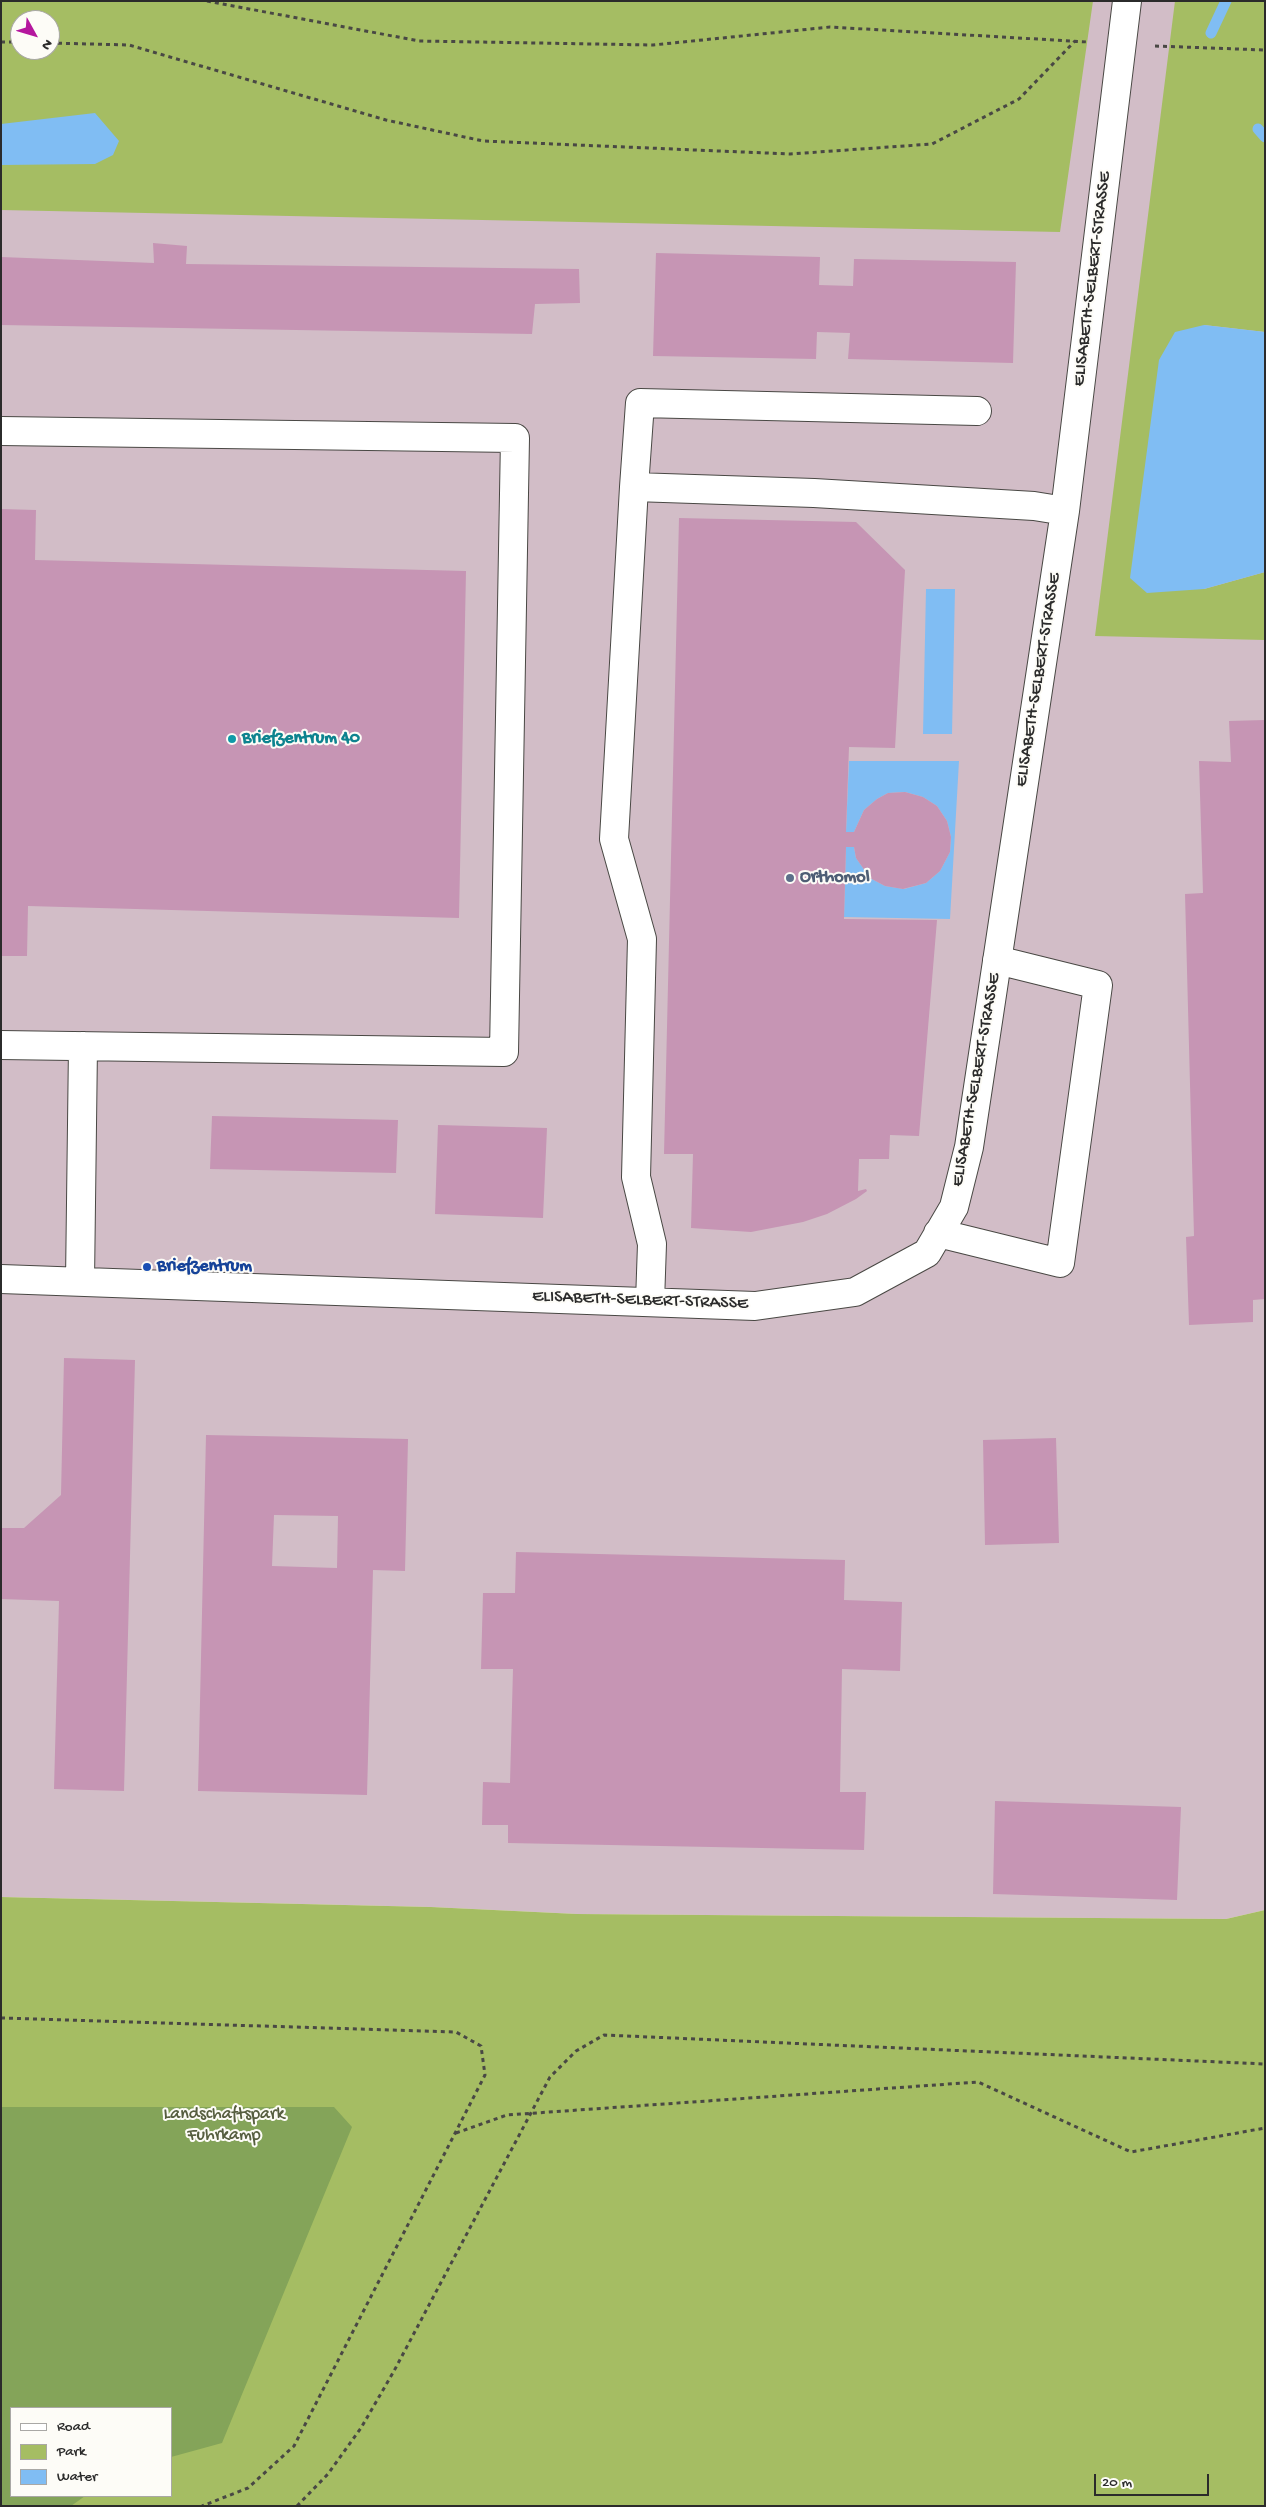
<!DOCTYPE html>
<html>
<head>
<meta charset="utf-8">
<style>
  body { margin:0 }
  #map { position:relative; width:1266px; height:2507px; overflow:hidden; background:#f1e9d0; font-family:"Gochi Hand",sans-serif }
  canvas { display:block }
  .frame { position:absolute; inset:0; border:2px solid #2b2b2b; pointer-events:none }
  .legend { position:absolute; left:10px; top:2407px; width:162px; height:90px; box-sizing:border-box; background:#fdfcf7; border:1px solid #a9a8a5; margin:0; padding:6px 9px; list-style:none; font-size:15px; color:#2b2b2b }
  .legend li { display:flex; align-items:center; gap:10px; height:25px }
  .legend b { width:25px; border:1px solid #a9a8a5 }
  .north { position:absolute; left:10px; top:10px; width:50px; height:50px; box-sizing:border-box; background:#fdfcf7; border:1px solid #a9a8a5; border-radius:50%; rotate:129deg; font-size:14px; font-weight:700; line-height:20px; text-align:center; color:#2b2b2b }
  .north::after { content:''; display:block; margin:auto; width:18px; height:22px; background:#b5179e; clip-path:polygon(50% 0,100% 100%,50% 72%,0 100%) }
  .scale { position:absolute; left:1094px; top:2474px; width:115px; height:22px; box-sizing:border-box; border:2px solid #2b2b2b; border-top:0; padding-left:6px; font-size:15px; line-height:18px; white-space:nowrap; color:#2b2b2b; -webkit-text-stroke:4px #fdfcf7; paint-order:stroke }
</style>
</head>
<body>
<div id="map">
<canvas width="1266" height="2507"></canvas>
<div class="frame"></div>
<ul class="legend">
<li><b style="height:6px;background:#fff"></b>Road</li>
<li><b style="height:14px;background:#a5bd63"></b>Park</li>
<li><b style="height:14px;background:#80bdf3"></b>Water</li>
</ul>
<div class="north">N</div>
<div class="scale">20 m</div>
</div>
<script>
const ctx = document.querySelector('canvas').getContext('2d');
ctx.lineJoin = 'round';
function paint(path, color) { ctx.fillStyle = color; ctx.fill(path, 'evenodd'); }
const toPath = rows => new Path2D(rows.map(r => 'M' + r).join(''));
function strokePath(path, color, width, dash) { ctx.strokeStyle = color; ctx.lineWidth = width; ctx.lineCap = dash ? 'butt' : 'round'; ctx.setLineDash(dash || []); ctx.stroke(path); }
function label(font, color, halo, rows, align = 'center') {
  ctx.font = font + ' "Gochi Hand",sans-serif'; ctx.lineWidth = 4; ctx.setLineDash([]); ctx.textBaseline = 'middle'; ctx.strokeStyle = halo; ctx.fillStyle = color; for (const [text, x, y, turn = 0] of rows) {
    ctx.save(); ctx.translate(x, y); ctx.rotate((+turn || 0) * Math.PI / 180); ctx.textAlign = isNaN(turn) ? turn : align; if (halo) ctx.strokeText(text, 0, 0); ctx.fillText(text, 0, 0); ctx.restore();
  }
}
const industrial = toPath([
  [1,1,1265,1,1265,1910,1226,1919,577,1914,431,1907,1,1897],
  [20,20,50,20,50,50,20,50]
]);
const green = toPath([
  [1,1,1093,1,1060,232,1,210],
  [20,20,50,20,50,50,20,50],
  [1175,1,1265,1,1265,332,1204,325,1204,589,1265,572,1265,640,1095,636],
  [1,1897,431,1907,577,1914,1226,1919,1265,1910,1265,2506,1,2506],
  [11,2408,171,2408,171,2496,11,2496]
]);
const forest = toPath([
  [1,2107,334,2107,352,2127,222,2443,171,2457,171,2408,11,2408,11,2496,85,2496,71,2506,1,2506]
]);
const water = toPath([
  [95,113,119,141,113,155,95,164,1,165,1,124],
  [1204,325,1265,332,1265,572,1204,589,1147,593,1130,578,1159,360,1175,332],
  [926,589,955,589,952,734,923,734],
  [849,761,959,761,950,919,844,917,846,847,854,847,856,858,870,878,885,886,904,889,926,883,940,871,950,852,951,837,947,821,937,806,923,797,905,792,888,793,877,799,864,810,854,832,846,832]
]);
const stream = toPath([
  [1211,33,1226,1],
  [1258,129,1265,137]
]);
const building = toPath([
  [153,243,187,246,186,264,579,269,580,303,535,304,532,334,1,325,1,257,154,263],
  [656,253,820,257,819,285,853,286,854,259,1016,262,1013,363,848,359,850,333,817,332,816,359,653,356],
  [1,509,36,510,35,560,466,571,459,918,28,906,27,956,1,956],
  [679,518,856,522,905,570,895,748,849,747,846,832,854,832,864,810,877,799,888,793,905,792,923,797,937,806,947,821,951,837,950,852,940,871,926,883,903,889,885,886,870,878,856,858,854,847,846,847,844,919,937,920,919,1136,890,1135,889,1159,859,1159,858,1191,866,1189,867,1191,856,1199,827,1214,803,1222,751,1232,691,1228,693,1154,664,1154],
  [1265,720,1265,1299,1253,1300,1253,1322,1189,1325,1186,1237,1194,1236,1185,894,1203,893,1199,761,1231,762,1229,721],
  [212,1116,398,1120,396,1173,210,1169],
  [438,1125,547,1128,543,1218,435,1214],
  [64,1358,135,1360,124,1791,54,1789,59,1601,1,1599,1,1528,24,1528,61,1495],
  [206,1435,408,1439,405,1571,373,1570,367,1795,198,1791],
  [274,1515,338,1516,337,1568,272,1566],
  [1056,1438,1059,1543,985,1545,983,1440],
  [516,1552,845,1560,844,1600,902,1602,900,1671,842,1669,840,1792,866,1792,864,1850,508,1843,508,1825,482,1825,483,1782,510,1783,513,1669,481,1669,483,1593,515,1593],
  [995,1801,1181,1807,1177,1900,993,1894]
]);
const path = toPath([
  [207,1,419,41,653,45,830,27,1088,42],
  [1,42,20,42],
  [50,43,129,45,386,120,483,141,790,154,932,144,1019,99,1075,41],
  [1155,46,1265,50],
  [1,2018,456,2032,481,2046,485,2075,294,2446,248,2488,202,2506],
  [456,2133,507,2115,978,2082,1131,2152,1265,2128],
  [297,2506,328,2474,361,2428,394,2371,550,2077,576,2051,604,2035,1265,2064]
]);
const minor = toPath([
  [1,431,515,438,504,1052,1,1045],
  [634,487,640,403,977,411],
  [938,1233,1060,1263,1098,985,997,960],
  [1,1279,755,1306,855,1292,927,1253,954,1207,969,1147,1065,511,1127,1],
  [80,1281,83,1046],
  [650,1302,652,1244,636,1177,642,939,614,839,634,487,814,493,1034,506,1065,511]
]);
const markers = [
  [232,739,5,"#0f9aa8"],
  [790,878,5,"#5c6f8a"],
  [147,1267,5,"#1a4fb4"]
];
const streetNames = [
  ["ELISABETH-SELBERT-STRASSE",1093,279,-83],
  ["ELISABETH-SELBERT-STRASSE",1039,680,-81],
  ["ELISABETH-SELBERT-STRASSE",977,1080,-80],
  ["ELISABETH-SELBERT-STRASSE",640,1301,2]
];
const cultureNames = [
  ["Briefzentrum 40",242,739]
];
const serviceNames = [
  ["Orthomol",800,878]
];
const transitNames = [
  ["Briefzentrum",157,1267]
];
const parkNames = [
  ["Landschaftspark",224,2115],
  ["Fuhrkamp",224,2136]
];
paint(industrial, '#d2bdc7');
paint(green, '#a5bd63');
paint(forest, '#84a459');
paint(water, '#80bdf3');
strokePath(stream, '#80bdf3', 11);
paint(building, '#c695b4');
strokePath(minor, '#494844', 30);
strokePath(path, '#494844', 3, [4, 4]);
strokePath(minor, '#fff', 28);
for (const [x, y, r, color] of markers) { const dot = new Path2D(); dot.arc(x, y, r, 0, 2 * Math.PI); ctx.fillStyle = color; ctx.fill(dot); strokePath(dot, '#fdfcf7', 2); }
label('18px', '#2b2b2b', '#fdfcf7', streetNames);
label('bold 18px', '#0d838f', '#fdfcf7', cultureNames, 'left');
label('bold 18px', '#4e5e75', '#fdfcf7', serviceNames, 'left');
label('bold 18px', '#164399', '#fdfcf7', transitNames, 'left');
label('18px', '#565e3f', '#fdfcf7', parkNames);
</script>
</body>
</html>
